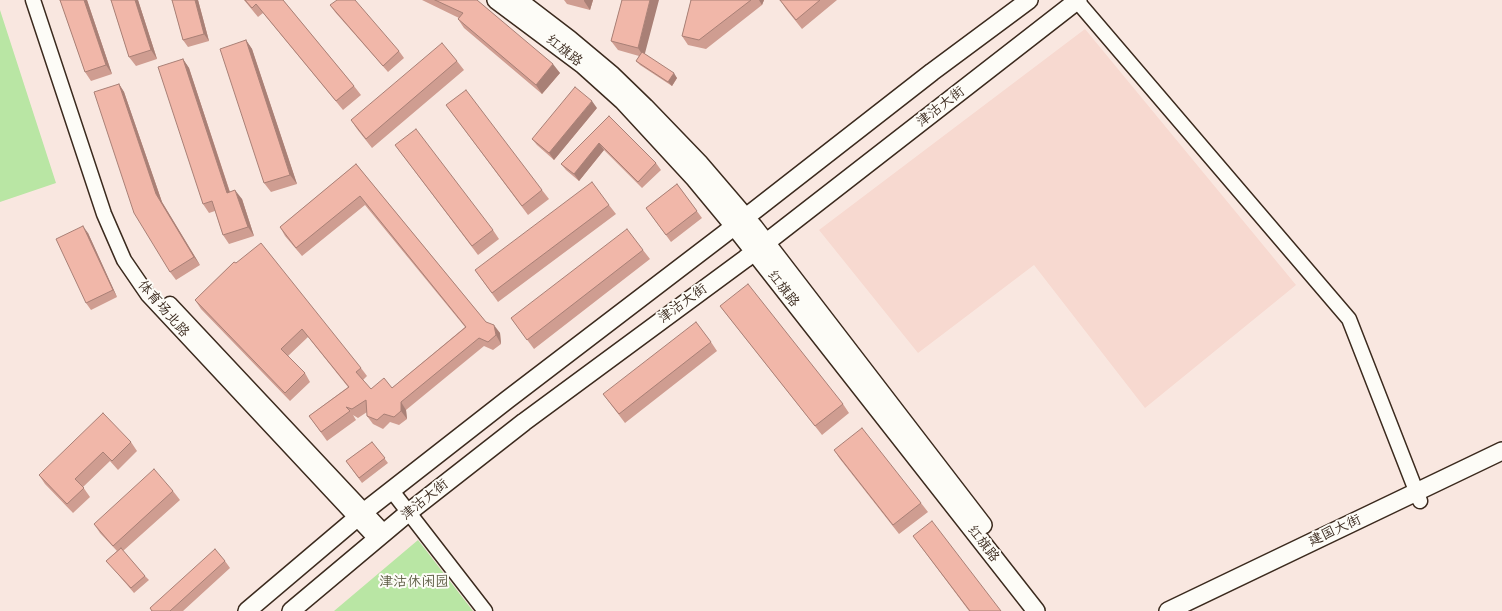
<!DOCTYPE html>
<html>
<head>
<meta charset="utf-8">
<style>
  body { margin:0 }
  canvas { display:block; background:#f9e7e0 }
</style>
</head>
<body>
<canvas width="1502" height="611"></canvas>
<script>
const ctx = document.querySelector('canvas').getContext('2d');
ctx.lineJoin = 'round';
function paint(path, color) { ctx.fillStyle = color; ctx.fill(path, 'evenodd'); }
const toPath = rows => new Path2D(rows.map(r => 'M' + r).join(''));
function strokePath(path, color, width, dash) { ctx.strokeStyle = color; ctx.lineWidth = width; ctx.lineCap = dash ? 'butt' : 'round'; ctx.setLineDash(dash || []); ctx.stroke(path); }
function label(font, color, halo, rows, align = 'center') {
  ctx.font = font + ' Itim,"LXGW WenKai TC",sans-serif'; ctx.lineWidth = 4; ctx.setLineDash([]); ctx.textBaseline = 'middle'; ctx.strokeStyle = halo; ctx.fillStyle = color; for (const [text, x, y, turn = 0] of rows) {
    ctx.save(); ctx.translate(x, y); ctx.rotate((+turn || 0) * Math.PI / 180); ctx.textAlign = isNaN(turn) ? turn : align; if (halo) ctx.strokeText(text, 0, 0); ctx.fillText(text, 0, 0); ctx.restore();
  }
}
const built = toPath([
  [1085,29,1296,285,1145,408,1034,265,918,353,819,230]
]);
const green = toPath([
  [0,10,56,183,0,202],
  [418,540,473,611,334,611]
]);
const minor = toPath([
  [33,0,104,214,124,260,148,295,376,539],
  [1077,1,1349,319,1420,501],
  [170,304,385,533],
  [392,491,485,611]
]);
const major = toPath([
  [496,0,583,65,623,101,695,179,734,226,1036,611],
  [518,0,569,39,612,75,645,107,700,164,754,227,983,525],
  [247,611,365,511,507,400,723,235,932,72,1029,0],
  [291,611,409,512,524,422,745,259,1078,0],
  [1168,611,1502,451]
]);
const wall = toPath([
  [60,0,87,0,112,74,91,81,85,72],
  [111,0,138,0,157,59,136,66,129,57],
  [172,0,198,0,209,41,188,47,183,40],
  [244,0,283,0,354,86,361,95,343,110,263,13,258,17],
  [422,0,477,0,560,73,542,94,464,28,458,19,459,18],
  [564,0,593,0,590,10,567,4],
  [622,0,645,54,677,78,672,86,640,65,636,61,639,56,618,50,611,41],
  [691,0,764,0,762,5,706,49,688,45,682,36],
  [780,0,837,0,802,29,786,9],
  [330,5,399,51,404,58,388,72,335,12],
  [246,40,252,49,297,184,271,192,264,183],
  [183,59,189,68,230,192,242,199,254,236,229,244,223,235,215,211,209,213,203,204],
  [457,61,464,70,372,148,357,129,351,120],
  [119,84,124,92,162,202,200,265,176,280,170,272],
  [446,105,542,190,549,199,528,215],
  [597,108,554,160,537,145,532,139],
  [609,116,656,163,661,170,642,188,604,150,579,181,566,170,561,164],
  [395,145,493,230,499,239,478,255],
  [356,164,486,322,500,333,501,344,493,350,484,346,406,410,407,419,399,425,390,422,383,429,373,424,367,416,367,412,358,418,353,415,356,420,327,441,309,416,348,387,308,337,288,356,305,373,310,382,290,401,201,309,195,300,234,262,361,368,367,376,363,380,371,389,392,388,465,327,365,205,302,256,285,236,280,227],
  [677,184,702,218,671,242,646,208],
  [609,205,616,214,498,302,475,270],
  [88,233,117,297,91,310,86,303],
  [643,250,650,259,534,349,511,318],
  [720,306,843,404,849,413,822,435,727,315],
  [711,342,717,351,625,423,603,394],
  [131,442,137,451,118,470,110,461,83,487,90,497,73,513,45,484,39,475],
  [372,442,388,463,362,483,346,461],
  [834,450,921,503,928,512,899,534,840,459],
  [173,491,180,500,123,551,145,576,149,580,134,593,110,565,106,561,117,551,100,533,94,524],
  [913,536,1001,611,969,611],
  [225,561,230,568,183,611,152,611,150,608]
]);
const shadedWall = toPath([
  [84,0,87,0,112,74,106,65],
  [135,0,138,0,157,59,151,50],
  [195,0,198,0,209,41,204,34],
  [584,0,593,0,590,10,584,1],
  [650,0,659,0,644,57,638,48],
  [759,0,764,0,762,5],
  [246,40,252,49,297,184,290,175],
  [183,59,189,68,233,202,227,193],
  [553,64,560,73,542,94,536,85],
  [674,73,677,78,672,86,668,82],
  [119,84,124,92,162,202,200,265,194,257,156,194],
  [592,101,597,108,554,160,549,153],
  [599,143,604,150,579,181,574,174],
  [235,190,242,199,254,236,248,227],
  [83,226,88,233,117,297,113,290],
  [494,325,500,333,501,344,496,335],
  [401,402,406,410,407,419,401,411]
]);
const building = toPath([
  [60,0,84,0,106,65,85,72,60,0],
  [111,0,135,0,151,50,129,57,111,0],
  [172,0,195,0,204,34,183,40,172,0],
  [245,0,283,0,354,86,336,101,256,4,252,8,245,0],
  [337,0,355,0,399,51,383,66,330,5,337,0],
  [435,0,477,0,553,64,536,85,458,19,463,13,435,0],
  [622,0,650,0,638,48,611,41,622,0],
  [691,0,751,0,699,40,682,36,691,0],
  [780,0,820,0,796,20,780,0],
  [246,40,290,175,264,183,220,49,246,40],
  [442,43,457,61,366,139,351,120,442,43],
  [642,52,674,73,668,82,636,61,642,52],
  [183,59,227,193,235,190,248,227,223,235,212,201,203,204,158,67,183,59],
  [119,84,156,194,194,257,170,272,134,213,94,92,119,84],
  [575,87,592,101,549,153,532,139,575,87],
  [466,90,542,190,522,206,446,105,466,90],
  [609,116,656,163,638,182,599,143,574,174,561,164,609,116],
  [416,129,493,230,472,246,395,145,416,129],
  [356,164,486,322,494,325,496,335,488,342,479,338,401,402,401,411,394,417,384,414,377,420,367,416,366,400,352,409,346,407,350,411,321,432,309,416,349,387,302,329,281,349,305,373,285,393,195,300,234,262,236,263,261,243,361,368,356,372,371,389,384,378,392,388,466,327,360,196,296,248,280,227,356,164],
  [592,182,609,205,492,293,475,270,592,182],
  [677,184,697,211,666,235,646,208,677,184],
  [83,226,113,290,86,303,56,239,83,226],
  [627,229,643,250,527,340,511,318,627,229],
  [748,284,843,404,815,426,720,306,748,284],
  [696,322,711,342,619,414,603,394,696,322],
  [103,413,131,442,112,461,103,452,75,479,84,488,67,504,39,475,103,413],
  [862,428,921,503,893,525,834,450,862,428],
  [372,442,385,458,359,478,346,461,372,442],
  [154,469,173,491,113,546,94,524,154,469],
  [932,521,1001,611,970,611,913,536,932,521],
  [121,548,145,576,131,588,106,561,121,548],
  [215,549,225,561,170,611,152,611,150,608,215,549]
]);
const streetNames = [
  ["红旗路",564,51,38],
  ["津沽大街",941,107,-38],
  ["红旗路",783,289,52],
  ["津沽大街",683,304,-36],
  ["体育场北路",163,309,49],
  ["津沽大街",425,500,-39],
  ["建国大街",1335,531,-25],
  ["红旗路",983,544,52]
];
const parkNames = [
  ["津沽休闲园",414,582]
];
paint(built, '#f7d9d0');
paint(green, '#b9e6a4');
strokePath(minor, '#3b2a1e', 17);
strokePath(major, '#3b2a1e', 20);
strokePath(minor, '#fdfcf7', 14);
strokePath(major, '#fdfcf7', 17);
paint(wall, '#cf9d91');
paint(shadedWall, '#a98076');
paint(building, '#f1b7a9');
strokePath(building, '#a98076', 1);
label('14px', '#3b2a1e', '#fdfcf7', streetNames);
label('14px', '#5a5940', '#fdfcf7', parkNames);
</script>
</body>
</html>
